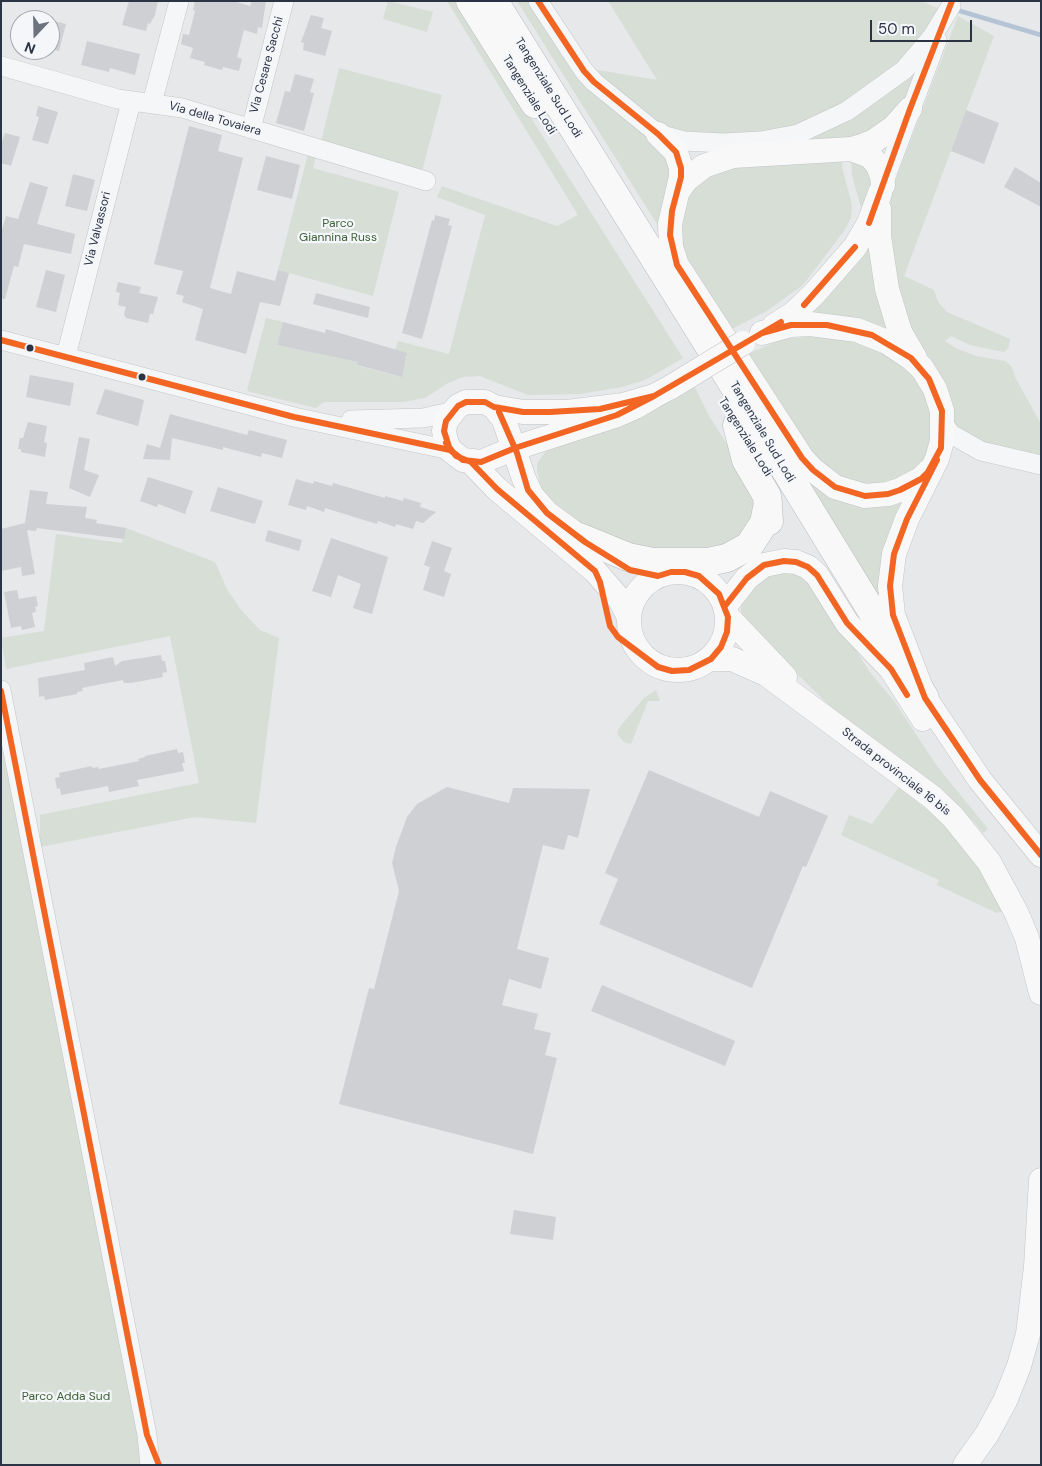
<!DOCTYPE html>
<html>
<head>
<meta charset="utf-8">
<style>
  body { margin:0 }
  #map { position:relative; width:1042px; height:1466px; overflow:hidden; background:#e6e8ea; font-family:"DM Sans",sans-serif }
  canvas { display:block }
  .frame { position:absolute; inset:0; border:2px solid #2b3445; pointer-events:none }
  .north { position:absolute; left:10px; top:10px; width:50px; height:50px; box-sizing:border-box; background:#f4f6f9; border:1px solid #a4a8b1; border-radius:50%; rotate:201deg; font-size:14px; font-weight:700; line-height:20px; text-align:center; color:#2b3445 }
  .north::after { content:''; display:block; margin:auto; width:18px; height:22px; background:#6c737f; clip-path:polygon(50% 0,100% 100%,50% 72%,0 100%) }
  .scale { position:absolute; left:870px; top:20px; width:102px; height:22px; box-sizing:border-box; border:2px solid #2b3445; border-top:0; padding-left:6px; font-size:15px; line-height:18px; white-space:nowrap; color:#2b3445; -webkit-text-stroke:4px #f4f6f9; paint-order:stroke }
</style>
</head>
<body>
<div id="map">
<canvas width="1042" height="1466"></canvas>
<div class="frame"></div>
<div class="north">N</div>
<div class="scale">50 m</div>
</div>
<script>
const ctx = document.querySelector('canvas').getContext('2d');
ctx.lineJoin = 'round';
function paint(path, color) { ctx.fillStyle = color; ctx.fill(path, 'evenodd'); }
const toPath = rows => new Path2D(rows.map(r => 'M' + r).join(''));
function strokePath(path, color, width, dash) { ctx.strokeStyle = color; ctx.lineWidth = width; ctx.lineCap = dash ? 'butt' : 'round'; ctx.setLineDash(dash || []); ctx.stroke(path); }
function label(font, color, halo, rows, align = 'center') {
  ctx.font = font + ' "DM Sans",sans-serif'; ctx.lineWidth = 4.5; ctx.setLineDash([]); ctx.textBaseline = 'middle'; ctx.strokeStyle = halo; ctx.fillStyle = color; for (const [text, x, y, turn = 0] of rows) {
    ctx.save(); ctx.translate(x, y); ctx.rotate((+turn || 0) * Math.PI / 180); ctx.textAlign = isNaN(turn) ? turn : align; if (halo) ctx.strokeText(text, 0, 0); ctx.fillText(text, 0, 0); ctx.restore();
  }
}
const green = toPath([
  [388,1,433,12,427,32,383,19],
  [447,1,457,1,683,358,645,380,622,387,580,394,528,395,480,376,463,377,448,383,425,398,403,402,324,402,316,408,250,392,247,390,266,318,283,322,277,345,358,362,358,366,401,377,407,356,394,353,398,341,449,354,485,215,437,197,442,186,557,226,578,215],
  [517,1,528,1,570,65,656,140,673,166,661,223,657,224],
  [608,1,921,1,938,8,927,28,898,63,860,96,804,124,755,134,732,134,684,132,663,128,592,69,657,80],
  [958,16,994,36,904,276,934,290,938,302,947,312,1010,339,1009,347,1004,352,970,345,951,336,945,341,955,348,976,356,1005,361,1011,366,1016,379,1041,424,1041,460,993,450,958,429,911,340,890,271,888,210,894,184],
  [339,68,442,95,422,171,321,142],
  [919,69,901,108,862,137,800,144],
  [308,154,316,156,313,168,399,192,373,296,278,270],
  [843,156,842,167,852,205,851,218,844,231,803,285,765,312,728,331,682,260,676,221,691,189,726,165],
  [851,158,864,163,872,183,860,216,861,207,852,176],
  [869,234,896,336,798,316],
  [819,336,856,341,875,349,908,368,926,394,933,425,928,452,921,465,883,488,830,477,742,356,783,339],
  [693,383,709,416,754,486,755,517,732,545,700,553,613,544,549,503,541,488,537,470,537,463,546,451],
  [797,469,905,494,883,599,878,600],
  [126,528,215,562,228,591,242,611,260,630,279,638,256,823,195,817,40,847,40,815,199,783,170,636,6,669,1,638,44,631,56,534,122,543],
  [778,569,810,578,869,671,894,701,937,766,988,829,983,833,975,823,946,796,837,713,748,626,742,617,741,608,744,597,752,585],
  [656,690,660,701,648,701,631,744,624,742,617,734,619,728,643,699],
  [1,717,145,1465,1,1465],
  [899,787,936,817,955,836,986,877,1003,911,997,913,937,885,939,880,841,835,849,815,872,824]
]);
const stream = toPath([
  [960,11,1041,35]
]);
const building = toPath([
  [129,1,158,1,155,15,150,24,148,23,146,31,122,25],
  [195,1,233,1,250,6,252,1,266,1,262,28,258,27,257,34,244,30,237,57,242,59,239,71,223,67,222,70,204,65,205,62,190,58,193,48,181,44,183,34,189,35,195,11,193,10],
  [311,15,324,18,321,28,332,31,325,56,303,50,304,43,301,42],
  [50,20,66,24,59,51,50,49],
  [87,41,140,54,135,75,110,68,109,72,81,65],
  [295,74,314,79,310,92,314,93,304,131,276,123,285,91,290,92],
  [38,106,58,112,48,144,32,140,39,117,36,116],
  [966,110,999,123,984,164,951,151],
  [189,126,222,135,218,151,243,158,210,288,231,294,237,271,275,281,278,270,289,273,280,306,260,302,246,354,195,340,203,309,182,302,184,296,176,294,183,271,154,264],
  [5,133,20,137,11,166,1,163,1,145],
  [266,156,300,165,292,199,257,190],
  [1015,167,1041,183,1041,207,1004,187],
  [73,174,95,180,87,211,65,206],
  [30,182,48,187,37,224,75,234,71,254,24,244,18,267,14,266,5,299,1,299,1,233,6,216,18,219],
  [435,215,450,219,448,225,452,226,422,339,402,333,432,220,434,221],
  [46,270,65,275,56,312,36,307],
  [118,282,141,287,139,293,158,297,153,314,150,314,148,323,126,318,124,314,126,307,118,305,120,293,116,292],
  [316,293,370,307,368,318,313,304],
  [283,322,325,333,326,329,407,353,402,377,357,365,358,362,277,345],
  [30,375,74,383,70,406,26,397],
  [105,389,144,400,138,426,96,414],
  [170,414,247,435,249,430,287,440,282,458,262,453,261,457,223,447,223,450,172,438,170,460,143,459,147,444,160,448],
  [28,422,47,426,44,442,47,443,45,457,21,452,21,449,18,449,20,438,23,438],
  [79,437,90,439,84,470,99,475,90,497,69,488],
  [148,477,193,491,185,514,158,504,157,507,140,501],
  [296,479,313,484,314,481,332,486,333,483,385,498,385,496,403,501,404,498,421,503,420,507,436,512,423,523,416,521,413,529,396,524,395,527,378,521,377,524,325,508,324,512,307,506,306,510,288,505],
  [218,487,263,501,255,524,210,511],
  [30,490,48,492,46,504,87,507,85,518,97,520,96,523,126,528,124,539,37,528,36,531,27,530,35,574,22,576,21,567,1,571,1,529,25,523],
  [268,530,302,540,299,551,265,541],
  [331,538,388,557,372,614,353,608,361,584,338,575,331,597,312,591],
  [432,541,452,548,444,571,451,574,444,597,423,590,430,567,424,565],
  [17,590,19,599,36,596,38,606,35,607,36,612,32,613,35,627,22,630,21,626,11,628,4,592],
  [161,655,162,661,165,661,167,672,162,673,163,677,131,683,124,683,123,680,97,685,82,688,83,691,77,692,77,694,45,700,44,696,39,697,38,678,85,670,84,663,113,657,115,666,122,661],
  [177,749,178,753,183,752,185,763,182,763,184,771,137,780,139,786,109,792,108,786,61,795,60,788,57,789,55,778,60,777,59,773,92,766,92,768,98,767,99,769,139,761,138,759,145,757,145,756],
  [649,770,759,817,770,791,828,816,806,867,803,866,752,988,599,924,618,879,605,873],
  [447,787,509,803,513,788,590,789,578,838,568,835,564,850,543,845,517,949,549,958,541,989,509,979,502,1005,538,1014,534,1029,551,1033,545,1055,557,1058,533,1154,339,1104,369,988,374,989,399,891,392,863,396,847,407,817,417,804],
  [602,985,735,1041,725,1066,591,1011],
  [514,1210,556,1217,553,1240,510,1234]
]);
const minor = toPath([
  [538,1,584,71,594,82,658,134,684,141,723,143,761,141,798,134,847,111,904,70,932,37,951,6],
  [1,66,118,99,182,108,426,181],
  [152,103,179,1],
  [251,129,284,1],
  [882,187,937,40],
  [1,340,294,417,450,450],
  [66,356,131,102],
  [351,420,423,418,450,412],
  [943,423,951,434,981,451,1041,465],
  [1,690,147,1435,150,1465]
]);
const major = toPath([
  [658,134,676,152,681,168,681,177,670,224,671,247,677,265,802,458,813,470,835,487,865,496,888,494,900,490,921,479,929,471],
  [851,149,870,156,877,164,882,176,883,185],
  [677,193,686,180,704,166,733,156,851,149,862,146,874,141,894,127,910,109],
  [879,209,879,236,887,289,900,332,915,358],
  [774,326,793,314,814,294,855,247,869,223,880,193],
  [762,333,791,325,810,324,857,330,887,342,911,358,922,368,935,389,942,411,942,441,937,459,907,519,894,554,890,586,893,615,925,698,980,780,1041,855],
  [654,396,623,405,567,412,523,412,494,407,485,402,466,402,458,406,446,421,444,431,446,441,450,450,463,460,481,462,515,448,617,415,635,407,654,396,671,387],
  [494,407,504,420,524,479,532,496,547,513,593,547],
  [471,462,497,489,595,571,620,600,629,617],
  '629 621a49 49 0 1 1 98 0a49 49 0 1 1-98 0Z',
  [725,606,747,578,764,565,784,561,796,562,808,567,817,575,847,623,891,669,923,719],
  [728,617,785,677],
  [711,659,732,659,766,674,932,797,953,817,989,862,1016,912,1027,938,1041,993],
  [965,1465,987,1434,1005,1401,1019,1366,1028,1334,1036,1267,1041,1180]
]);
const highway = toPath([
  [470,1,535,104],
  [494,1,726,373,925,698],
  [737,425,746,460,767,496,769,521],
  [579,537,628,557,653,562,708,562,727,558,749,546,764,523,768,503]
]);
const majorBridge = toPath([
  [671,387,743,343]
]);
const bus1 = toPath([
  [538,1,584,71,594,82,658,134,676,152,681,168,681,177,672,211,670,235,677,265,802,458,813,470,835,487,865,496,888,494,900,490,921,479,928,472,941,448,942,411,929,379,911,358,872,335,827,325,791,325,762,333],
  [910,109,952,1],
  [910,109,952,1],
  [869,223,910,109],
  [869,223,910,109],
  [804,305,855,247],
  [804,305,855,247],
  [1,340,294,417,450,450],
  [654,396,617,415,515,448,481,462,463,460,450,450,444,431,446,421,458,406,466,402,485,402,494,407,523,412,550,412,600,409,654,396],
  [654,396,781,322],
  [654,396,781,322],
  [446,443,456,456,471,462,497,489,595,571,600,582,610,626,618,637,658,667,672,671,689,670,711,659,721,647,727,632,728,617,719,594,699,576,685,572,671,572,658,576,630,570,585,542,547,513,528,490,517,453,499,412],
  [937,460,907,519,894,554,890,586,893,615,925,698,980,780,1041,855],
  [725,606,747,578,764,565,784,561,796,562,808,567,817,575,847,623,891,669,907,695],
  [1,691,147,1435,159,1465]
]);
const markers = [
  [30,348,4.5,"#2b3445"],
  [142,377,4.5,"#2b3445"]
];
const streetNames = [
  ["Via Cesare Sacchi",267,65,-75],
  ["Tangenziale Sud Lodi",548,88,58],
  ["Tangenziale Lodi",529,95,58],
  ["Via della Tovaiera",215,119,16],
  ["Via Valvassori",98,229,-76],
  ["Tangenziale Sud Lodi",762,432,59],
  ["Tangenziale Lodi",745,437,58],
  ["Strada provinciale 16 bis",896,772,38]
];
const parkNames = [
  ["Parco",338,224],
  ["Giannina Russ",338,238],
  ["Parco Adda Sud",66,1397]
];
paint(green, '#d6ded6');
strokePath(stream, '#b4c4d5', 4.5);
paint(building, '#ced0d3');
strokePath(minor, '#c4c6c8', 20);
strokePath(major, '#c2c5c8', 25);
strokePath(highway, '#b8bbbf', 29);
strokePath(minor, '#f5f6f7', 19);
strokePath(major, '#f8f8f8', 24);
strokePath(highway, '#f8f8f8', 28);
strokePath(majorBridge, '#c2c5c8', 25, []);
strokePath(majorBridge, '#f8f8f8', 24);
strokePath(bus1, '#f26522', 6);
for (const [x, y, r, color] of markers) { const dot = new Path2D(); dot.arc(x, y, r, 0, 2 * Math.PI); ctx.fillStyle = color; ctx.fill(dot); strokePath(dot, '#f4f6f9', 2); }
label('12px', '#2b3445', '#f4f6f9', streetNames);
label('12px', '#3f6138', '#f4f6f9', parkNames);
</script>
</body>
</html>
